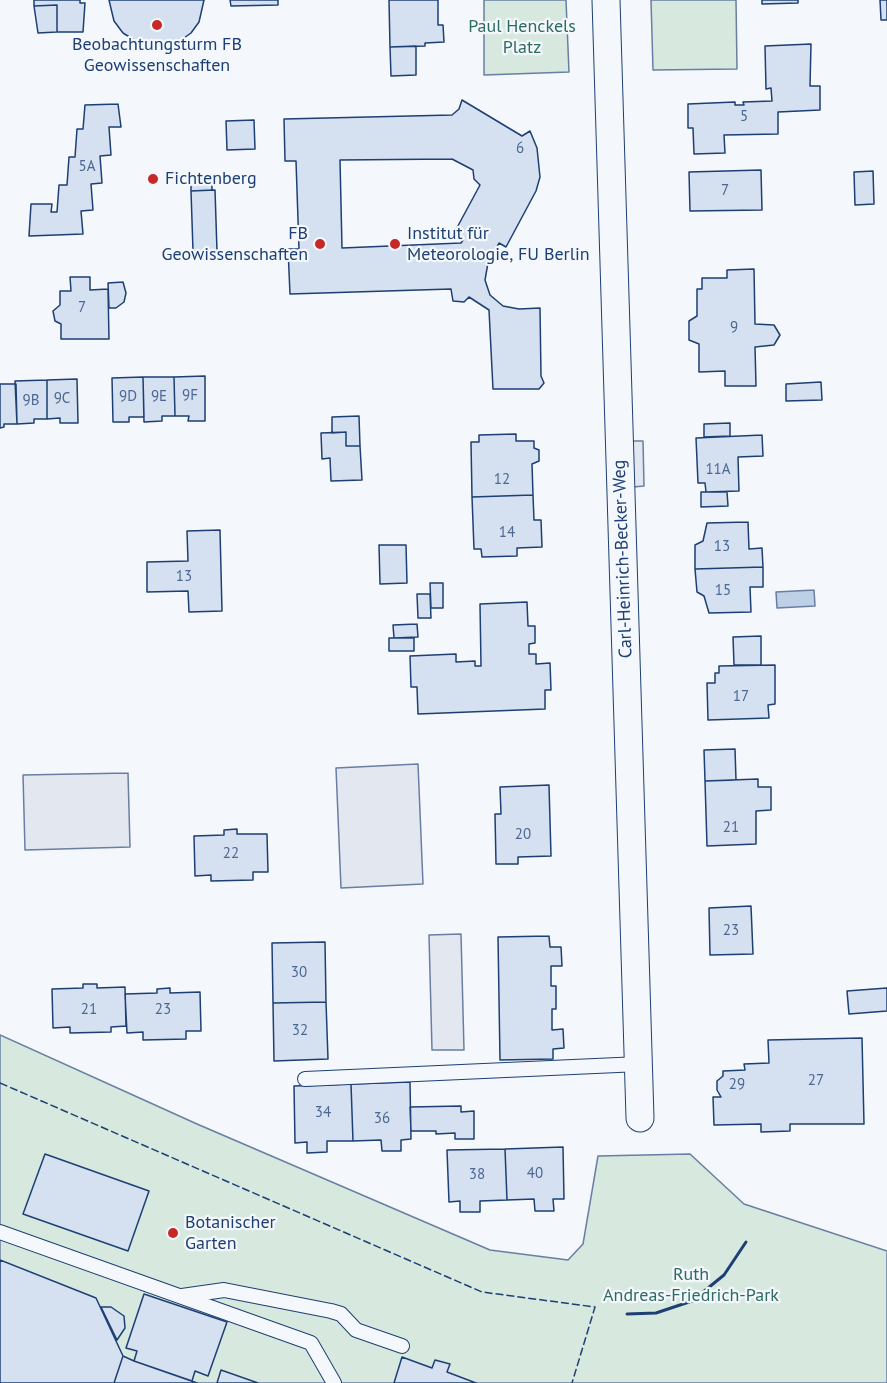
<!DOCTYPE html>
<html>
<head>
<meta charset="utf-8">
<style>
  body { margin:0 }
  canvas { display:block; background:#f4f7fb }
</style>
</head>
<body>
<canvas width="887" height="1383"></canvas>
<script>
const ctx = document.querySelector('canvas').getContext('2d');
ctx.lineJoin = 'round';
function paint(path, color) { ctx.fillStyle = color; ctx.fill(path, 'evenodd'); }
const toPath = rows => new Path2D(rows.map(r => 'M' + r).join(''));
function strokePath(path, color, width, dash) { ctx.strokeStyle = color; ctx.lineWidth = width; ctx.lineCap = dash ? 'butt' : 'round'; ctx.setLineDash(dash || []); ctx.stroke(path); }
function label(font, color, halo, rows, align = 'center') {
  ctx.font = font + ' "PT Sans",sans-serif'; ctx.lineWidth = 4.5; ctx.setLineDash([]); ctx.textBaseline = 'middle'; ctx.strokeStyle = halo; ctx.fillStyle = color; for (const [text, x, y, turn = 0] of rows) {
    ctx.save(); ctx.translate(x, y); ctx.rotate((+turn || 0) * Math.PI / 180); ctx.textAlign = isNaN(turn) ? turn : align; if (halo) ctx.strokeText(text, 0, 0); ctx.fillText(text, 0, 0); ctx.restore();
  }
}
const green = toPath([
  [484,0,566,0,569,72,484,75,484,0],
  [651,0,736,0,737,69,653,70,651,0],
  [0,1035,197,1124,490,1250,568,1260,583,1244,598,1156,690,1154,744,1204,887,1251,887,1383,0,1383,0,1035]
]);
const parking = toPath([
  [631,441,643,441,644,486,633,487,631,441],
  [418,764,423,884,341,888,336,768,418,764],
  [128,773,130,847,25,850,23,775,128,773],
  [461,934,464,1050,432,1050,429,935,461,934]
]);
const water = toPath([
  [814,590,815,606,777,608,776,592,814,590]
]);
const building = toPath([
  [34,0,80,0,80,3,85,3,83,32,57,32,57,5,34,6,34,0],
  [109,0,204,0,199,22,191,33,177,43,161,47,144,46,123,33,114,21,109,0],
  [230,0,278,0,278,5,231,6,230,0],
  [389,0,438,0,438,25,443,25,444,42,425,43,425,46,390,47,389,0],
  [762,0,798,0,798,3,762,4,762,0],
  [880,0,887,0,887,20,881,20,880,0],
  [57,5,57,32,38,33,34,6,57,5],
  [811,44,810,86,820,86,820,110,778,112,778,134,724,135,725,153,694,154,693,128,688,128,688,104,735,102,735,105,744,105,743,102,772,101,771,88,766,89,765,46,811,44],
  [416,46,416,75,391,76,390,47,416,46],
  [462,100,522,136,530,131,537,148,540,177,536,191,506,247,499,243,488,263,485,280,490,295,503,306,519,309,540,308,541,376,544,383,539,389,493,389,489,310,469,297,464,302,453,301,451,289,290,294,288,249,299,249,296,161,285,161,284,119,452,115,459,109,462,100],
  [452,159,473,170,474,179,480,185,453,235,463,240,461,243,342,248,340,160,452,159],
  [118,104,121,127,109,127,111,155,100,156,102,183,91,184,93,210,81,211,83,234,29,236,31,204,52,204,51,212,57,212,59,185,67,185,69,157,75,157,77,129,83,129,85,105,118,104],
  [254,120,255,149,227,150,226,121,254,120],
  [761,170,762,210,690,211,689,172,761,170],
  [873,171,874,204,855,205,854,172,873,171],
  [212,180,212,190,191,191,191,181,212,180],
  [215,190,217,251,193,251,191,191,215,190],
  [754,269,755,324,774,325,780,335,774,345,755,347,756,386,725,386,725,371,699,372,699,344,689,340,689,321,697,316,697,289,702,289,702,278,727,278,727,270,754,269],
  [70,277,90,277,90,290,108,289,109,339,61,339,61,324,55,321,53,311,60,305,60,291,71,291,70,277],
  [123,282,126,293,124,302,116,308,109,308,108,283,123,282],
  [205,376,205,421,188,421,189,416,175,416,174,377,205,376],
  [143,377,144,417,129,417,129,422,113,422,112,378,143,377],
  [143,377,174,377,175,416,162,416,162,421,144,422,143,377],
  [77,379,78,423,60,423,60,418,47,419,47,380,77,379],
  [47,380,47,419,34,419,34,423,17,424,15,381,47,380],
  [821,382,822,400,786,401,786,384,821,382],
  [0,384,16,384,17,424,4,424,4,427,0,428,0,384],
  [359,416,360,446,346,446,346,432,332,433,332,417,359,416],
  [730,423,730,436,704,437,704,424,730,423],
  [346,432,346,446,360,446,362,480,331,481,330,458,322,459,321,433,346,432],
  [516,434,516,441,534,441,534,448,539,450,539,461,532,464,533,495,472,497,471,442,479,442,479,435,516,434],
  [762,435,763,456,738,457,739,491,706,492,705,483,698,483,696,438,762,435],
  [701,492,727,492,728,506,701,507,701,492],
  [533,495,534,520,541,520,542,547,517,548,517,556,482,557,481,549,474,549,472,497,533,495],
  [748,522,749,549,762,548,763,567,695,569,695,545,703,541,707,523,748,522],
  [220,530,222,611,189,612,188,591,147,592,147,562,188,561,187,531,220,530],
  [379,545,406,545,407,583,380,584,379,545],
  [763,567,763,587,750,587,751,612,709,613,704,596,697,592,695,569,763,567],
  [430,583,443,583,443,608,431,608,430,583],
  [417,594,430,594,431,618,418,618,417,594],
  [527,602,528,626,535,626,535,643,529,644,529,654,536,654,536,664,550,663,551,690,545,690,545,709,418,714,417,687,411,687,410,656,456,654,456,662,475,661,475,666,481,666,480,604,527,602],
  [417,624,418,637,394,638,393,625,417,624],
  [761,636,761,665,734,665,733,637,761,636],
  [389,638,414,638,414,651,389,651,389,638],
  [775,665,775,704,768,705,769,718,708,720,707,683,715,683,715,673,719,673,719,666,775,665],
  [735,749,736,780,705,781,704,750,735,749],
  [758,779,758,787,771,787,771,810,756,811,756,844,707,846,705,781,758,779],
  [549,785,551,856,518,857,518,864,496,864,495,814,501,814,500,787,549,785],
  [237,829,237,834,267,834,268,872,253,872,253,880,211,881,211,875,195,876,194,836,224,835,224,830,237,829],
  [751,906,753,954,710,955,709,908,751,906],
  [549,936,550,947,561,947,562,966,551,966,551,986,556,986,556,1009,552,1009,552,1030,563,1029,564,1048,553,1049,553,1059,500,1060,498,937,549,936],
  [325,942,326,1002,273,1003,272,943,325,942],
  [83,984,97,984,97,988,125,987,126,1026,111,1027,111,1032,70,1033,70,1027,53,1028,52,989,83,988,83,984],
  [170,988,170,993,200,992,201,1031,186,1031,186,1039,143,1040,143,1032,127,1033,125,994,157,993,157,989,170,988],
  [887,988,887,1011,849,1014,847,991,887,988],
  [326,1002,328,1059,274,1061,273,1003,326,1002],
  [862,1038,864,1124,790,1124,790,1131,761,1132,761,1124,714,1125,713,1097,721,1097,717,1090,717,1081,723,1076,723,1071,745,1070,744,1064,769,1063,768,1040,862,1038],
  [410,1082,411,1139,401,1140,401,1151,382,1151,381,1140,353,1141,351,1084,410,1082],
  [351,1084,353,1141,327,1141,327,1152,307,1153,307,1142,295,1143,294,1086,351,1084],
  [461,1106,461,1112,474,1111,474,1139,455,1139,455,1133,436,1134,436,1131,411,1131,410,1107,461,1106],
  [563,1147,564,1199,553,1199,554,1211,535,1211,534,1199,507,1200,505,1149,563,1147],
  [505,1149,507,1200,480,1201,480,1212,460,1212,460,1201,449,1202,447,1150,505,1149],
  [45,1154,149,1191,128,1251,23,1214,45,1154],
  [0,1260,96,1298,123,1356,114,1383,0,1383,0,1260],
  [144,1294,227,1322,208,1376,195,1371,192,1381,134,1361,137,1351,126,1348,144,1294],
  [101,1307,111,1307,124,1316,125,1328,117,1340,101,1307],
  [123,1356,134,1361,197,1383,114,1383,123,1356],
  [402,1357,432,1368,435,1360,450,1364,447,1372,476,1383,394,1383,402,1357],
  [221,1370,258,1383,217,1383,221,1370]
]);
const lane = toPath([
  [305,1079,640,1064],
  [0,1232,311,1343,334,1383],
  [182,1296,224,1290,331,1311,341,1314,356,1330,402,1346]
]);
const street = toPath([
  [606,0,640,1118]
]);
const fence = toPath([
  [0,1083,482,1292,595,1307,572,1383]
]);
const wall = toPath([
  [627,1314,656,1313,692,1301,724,1275,746,1242]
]);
const markers = [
  [157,25,6,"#c62828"],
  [153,179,6,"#c62828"],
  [320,244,6,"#c62828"],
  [395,244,6,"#c62828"],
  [173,1233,6,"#c62828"]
];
const numberNames = [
  ["5",744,117],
  ["6",520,149],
  ["5A",87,167],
  ["7",725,191],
  ["7",82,308],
  ["9",734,328],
  ["9F",190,396],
  ["9D",128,397],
  ["9E",159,397],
  ["9C",62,399],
  ["9B",31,401],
  ["11A",718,470],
  ["12",502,480],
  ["14",507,533],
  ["13",722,547],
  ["13",184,577],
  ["15",723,591],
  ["17",741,697],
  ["21",731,828],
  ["20",523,835],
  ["22",231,854],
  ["23",731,931],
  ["30",299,973],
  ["21",89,1010],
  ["23",163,1010],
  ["32",300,1031],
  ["27",816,1081],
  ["29",737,1085],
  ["34",323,1113],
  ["36",382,1119],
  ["40",535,1174],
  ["38",477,1175]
];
const parkNames = [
  ["Paul Henckels",522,27],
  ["Platz",522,48],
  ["Ruth",691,1275],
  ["Andreas-Friedrich-Park",691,1296]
];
const poiNames = [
  ["Beobachtungsturm FB",157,45,"center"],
  ["Geowissenschaften",157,66,"center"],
  ["Fichtenberg",165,179],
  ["FB",308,234,"right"],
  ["Geowissenschaften",308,255,"right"],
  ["Institut für",407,234],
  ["Meteorologie, FU Berlin",407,255],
  ["Botanischer",185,1223],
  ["Garten",185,1244]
];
const streetNames = [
  ["Carl-Heinrich-Becker-Weg",623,559,-92]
];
paint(green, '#d7e8df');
strokePath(green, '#687fa3', 1.5);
paint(parking, '#e3e8f0');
strokePath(parking, '#687fa3', 1.5);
paint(water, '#bed0e5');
strokePath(water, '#687fa3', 1.5);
paint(building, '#d5e0f0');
strokePath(building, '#1d3f73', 1.5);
strokePath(lane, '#1d3f73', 16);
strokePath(street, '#1d3f73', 29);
strokePath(lane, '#f4f7fb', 14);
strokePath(street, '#f4f7fb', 27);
strokePath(fence, '#1d3f73', 1.5, [8, 3]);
strokePath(wall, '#1d3f73', 3);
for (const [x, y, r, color] of markers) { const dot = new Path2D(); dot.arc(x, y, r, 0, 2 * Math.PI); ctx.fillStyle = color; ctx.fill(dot); strokePath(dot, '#f4f7fb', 2); }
label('15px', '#4b6792', null, numberNames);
label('18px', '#2c6c60', '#f4f7fb', parkNames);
label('18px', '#1d3f73', '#f4f7fb', poiNames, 'left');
label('18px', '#1d3f73', '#f4f7fb', streetNames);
</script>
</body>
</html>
